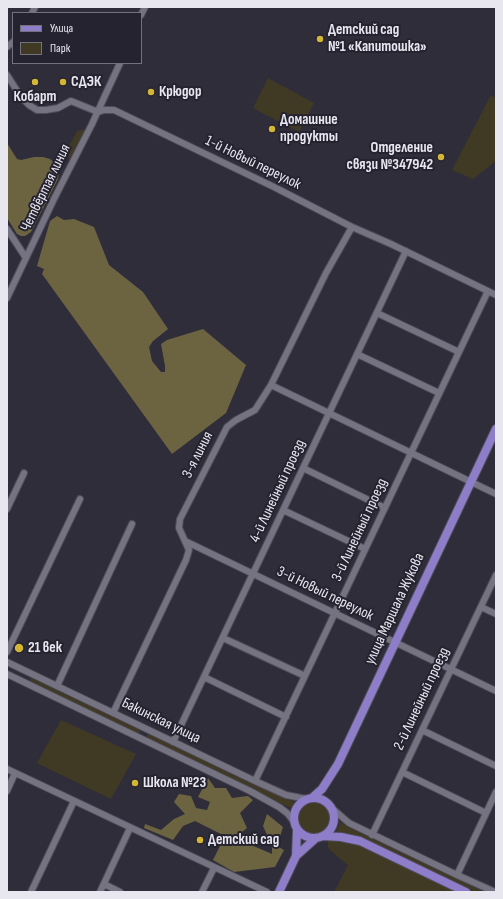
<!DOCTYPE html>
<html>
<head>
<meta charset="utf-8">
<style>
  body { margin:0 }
  #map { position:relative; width:503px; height:899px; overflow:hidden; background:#2f2d3a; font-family:"Sofia Sans Condensed",sans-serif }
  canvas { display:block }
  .frame { position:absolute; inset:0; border:8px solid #e8e7f0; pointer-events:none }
  .legend { position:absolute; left:12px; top:12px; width:130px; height:52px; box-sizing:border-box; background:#262330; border:1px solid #74717d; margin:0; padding:5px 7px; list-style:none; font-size:12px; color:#e8e7f0 }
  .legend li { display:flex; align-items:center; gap:8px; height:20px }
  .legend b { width:20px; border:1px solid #74717d }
</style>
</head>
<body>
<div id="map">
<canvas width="503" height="899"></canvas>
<div class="frame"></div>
<ul class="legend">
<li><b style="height:5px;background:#8e7dc8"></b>Улица</li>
<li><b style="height:11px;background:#403a24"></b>Парк</li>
</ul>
</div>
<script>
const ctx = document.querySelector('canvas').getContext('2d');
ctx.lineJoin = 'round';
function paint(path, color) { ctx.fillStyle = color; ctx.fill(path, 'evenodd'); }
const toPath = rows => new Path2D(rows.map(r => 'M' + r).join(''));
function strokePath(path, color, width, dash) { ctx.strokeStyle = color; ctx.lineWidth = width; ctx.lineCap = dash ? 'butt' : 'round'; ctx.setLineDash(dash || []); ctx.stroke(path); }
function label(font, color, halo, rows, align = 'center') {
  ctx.font = font + ' "Sofia Sans Condensed",sans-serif'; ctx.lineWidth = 4; ctx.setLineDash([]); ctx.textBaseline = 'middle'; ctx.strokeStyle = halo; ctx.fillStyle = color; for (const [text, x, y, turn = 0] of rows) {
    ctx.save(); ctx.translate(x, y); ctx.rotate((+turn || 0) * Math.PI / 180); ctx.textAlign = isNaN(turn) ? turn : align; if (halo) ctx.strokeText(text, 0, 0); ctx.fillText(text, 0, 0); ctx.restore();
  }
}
const green = toPath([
  [268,78,314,103,299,132,253,108],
  [491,95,496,98,496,161,473,179,452,170],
  [86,129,70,162,67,150,77,131],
  [31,678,140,730,139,734,29,681],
  [61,720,136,754,111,799,37,763],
  [148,733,256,786,294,802,291,808,146,738],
  '297 818a17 17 0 1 1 34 0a17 17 0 1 1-34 0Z',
  [340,822,348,827,484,892,472,892,361,838,336,834],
  [328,837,341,837,466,892,334,892,348,865,338,857,328,848]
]);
const forest = toPath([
  [7,143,17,159,21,160,34,157,43,157,50,159,58,166,59,172,58,179,31,232,25,236,21,236,17,234,7,218],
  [57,216,64,220,74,219,94,227,109,265,143,292,168,329,153,341,149,347,152,361,161,372,165,372,165,366,161,344,167,340,203,329,246,365,226,413,172,454,42,274,44,269,37,266,50,221],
  [208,778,215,788,226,788,232,798,248,796,253,800,240,813,247,828,235,838,272,854,272,846,263,826,267,814,283,827,277,846,284,850,275,867,234,872,213,860,225,836,195,821,183,826,173,840,144,828,145,824,161,830,174,819,185,814,174,802,179,794,191,796,196,808,207,810,210,802,198,797]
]);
const minor = toPath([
  [32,13,35,7],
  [141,15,145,7],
  [7,47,13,42],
  [7,75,21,97,29,105,37,110,46,110,58,108,71,101,98,112,104,110,114,110,274,187,352,227,391,244,496,295],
  [7,229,26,258],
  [7,298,54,199,92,124,120,63],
  [377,313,459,352],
  [357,354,439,393],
  [271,385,496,494],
  [303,468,385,508],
  [7,509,24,473],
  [283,510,365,549],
  [185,541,496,691],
  [481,607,496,614],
  [223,638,305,676],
  [7,652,80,499],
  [7,662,255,781,286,795,306,799],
  [7,674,250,791,279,807,287,813,295,823],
  [204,677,286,717],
  [57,686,132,524],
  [113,713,186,560,189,550,179,528,180,519,227,427,236,420,255,410,271,385,326,273,352,227],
  [422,730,496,766],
  [173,742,406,251],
  [7,769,267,892],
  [402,772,486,813],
  [255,781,488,291],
  [7,791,15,773],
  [334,810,349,823,457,875,495,892],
  [372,835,496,575],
  [457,875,496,792],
  [104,884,120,892],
  [31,892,74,801],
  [100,892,130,828],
  [202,892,214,868]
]);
const major = toPath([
  [313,797,322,789,338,764,496,429],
  '294 818a20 20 0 1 1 40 0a20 20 0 1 1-40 0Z',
  [323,836,341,837,360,841,466,892],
  [296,856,316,838],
  [279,892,296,856,297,830]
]);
const markers = [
  [320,39,4,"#d4b635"],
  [35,82,4,"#d4b635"],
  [63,82,4,"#d4b635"],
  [151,92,4,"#d4b635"],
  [272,129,4,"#d4b635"],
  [441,157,4,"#d4b635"],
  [19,648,5,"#d4b635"],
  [135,783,4,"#d4b635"],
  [200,840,4,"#d4b635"]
];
const poiNames = [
  ["Детский сад",328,30],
  ["№1 «Капитошка»",328,47],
  ["СДЭК",71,82],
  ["Крюдор",159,92],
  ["Кобарт",35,97,"center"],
  ["Домашние",280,120],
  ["продукты",280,137],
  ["Отделение",433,148,"right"],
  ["связи №347942",433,165,"right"],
  ["21 век",28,648],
  ["Школа №23",143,783],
  ["Детский сад",208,840]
];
const streetNames = [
  ["1-й Новый переулок",253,163,26],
  ["Четвёртая линия",46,188,-64],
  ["3-я линия",198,455,-63],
  ["4-й Линейный проезд",278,491,-65],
  ["3-й Линейный проезд",360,530,-65],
  ["3-й Новый переулок",325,594,26],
  ["улица Маршала Жукова",395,609,-65],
  ["2-й Линейный проезд",422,699,-65],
  ["Бакинская улица",161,721,26]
];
paint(green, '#403a24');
paint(forest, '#6c6441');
strokePath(minor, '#4e4c57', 8);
strokePath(major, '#4e4c57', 10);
strokePath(minor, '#757382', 6);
strokePath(major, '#8e7dc8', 8);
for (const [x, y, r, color] of markers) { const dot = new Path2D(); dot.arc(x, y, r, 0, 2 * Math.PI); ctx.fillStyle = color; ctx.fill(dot); strokePath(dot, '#262330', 1.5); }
label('bold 15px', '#e8e7f0', '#262330', poiNames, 'left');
label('15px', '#e8e7f0', '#262330', streetNames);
</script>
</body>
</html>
